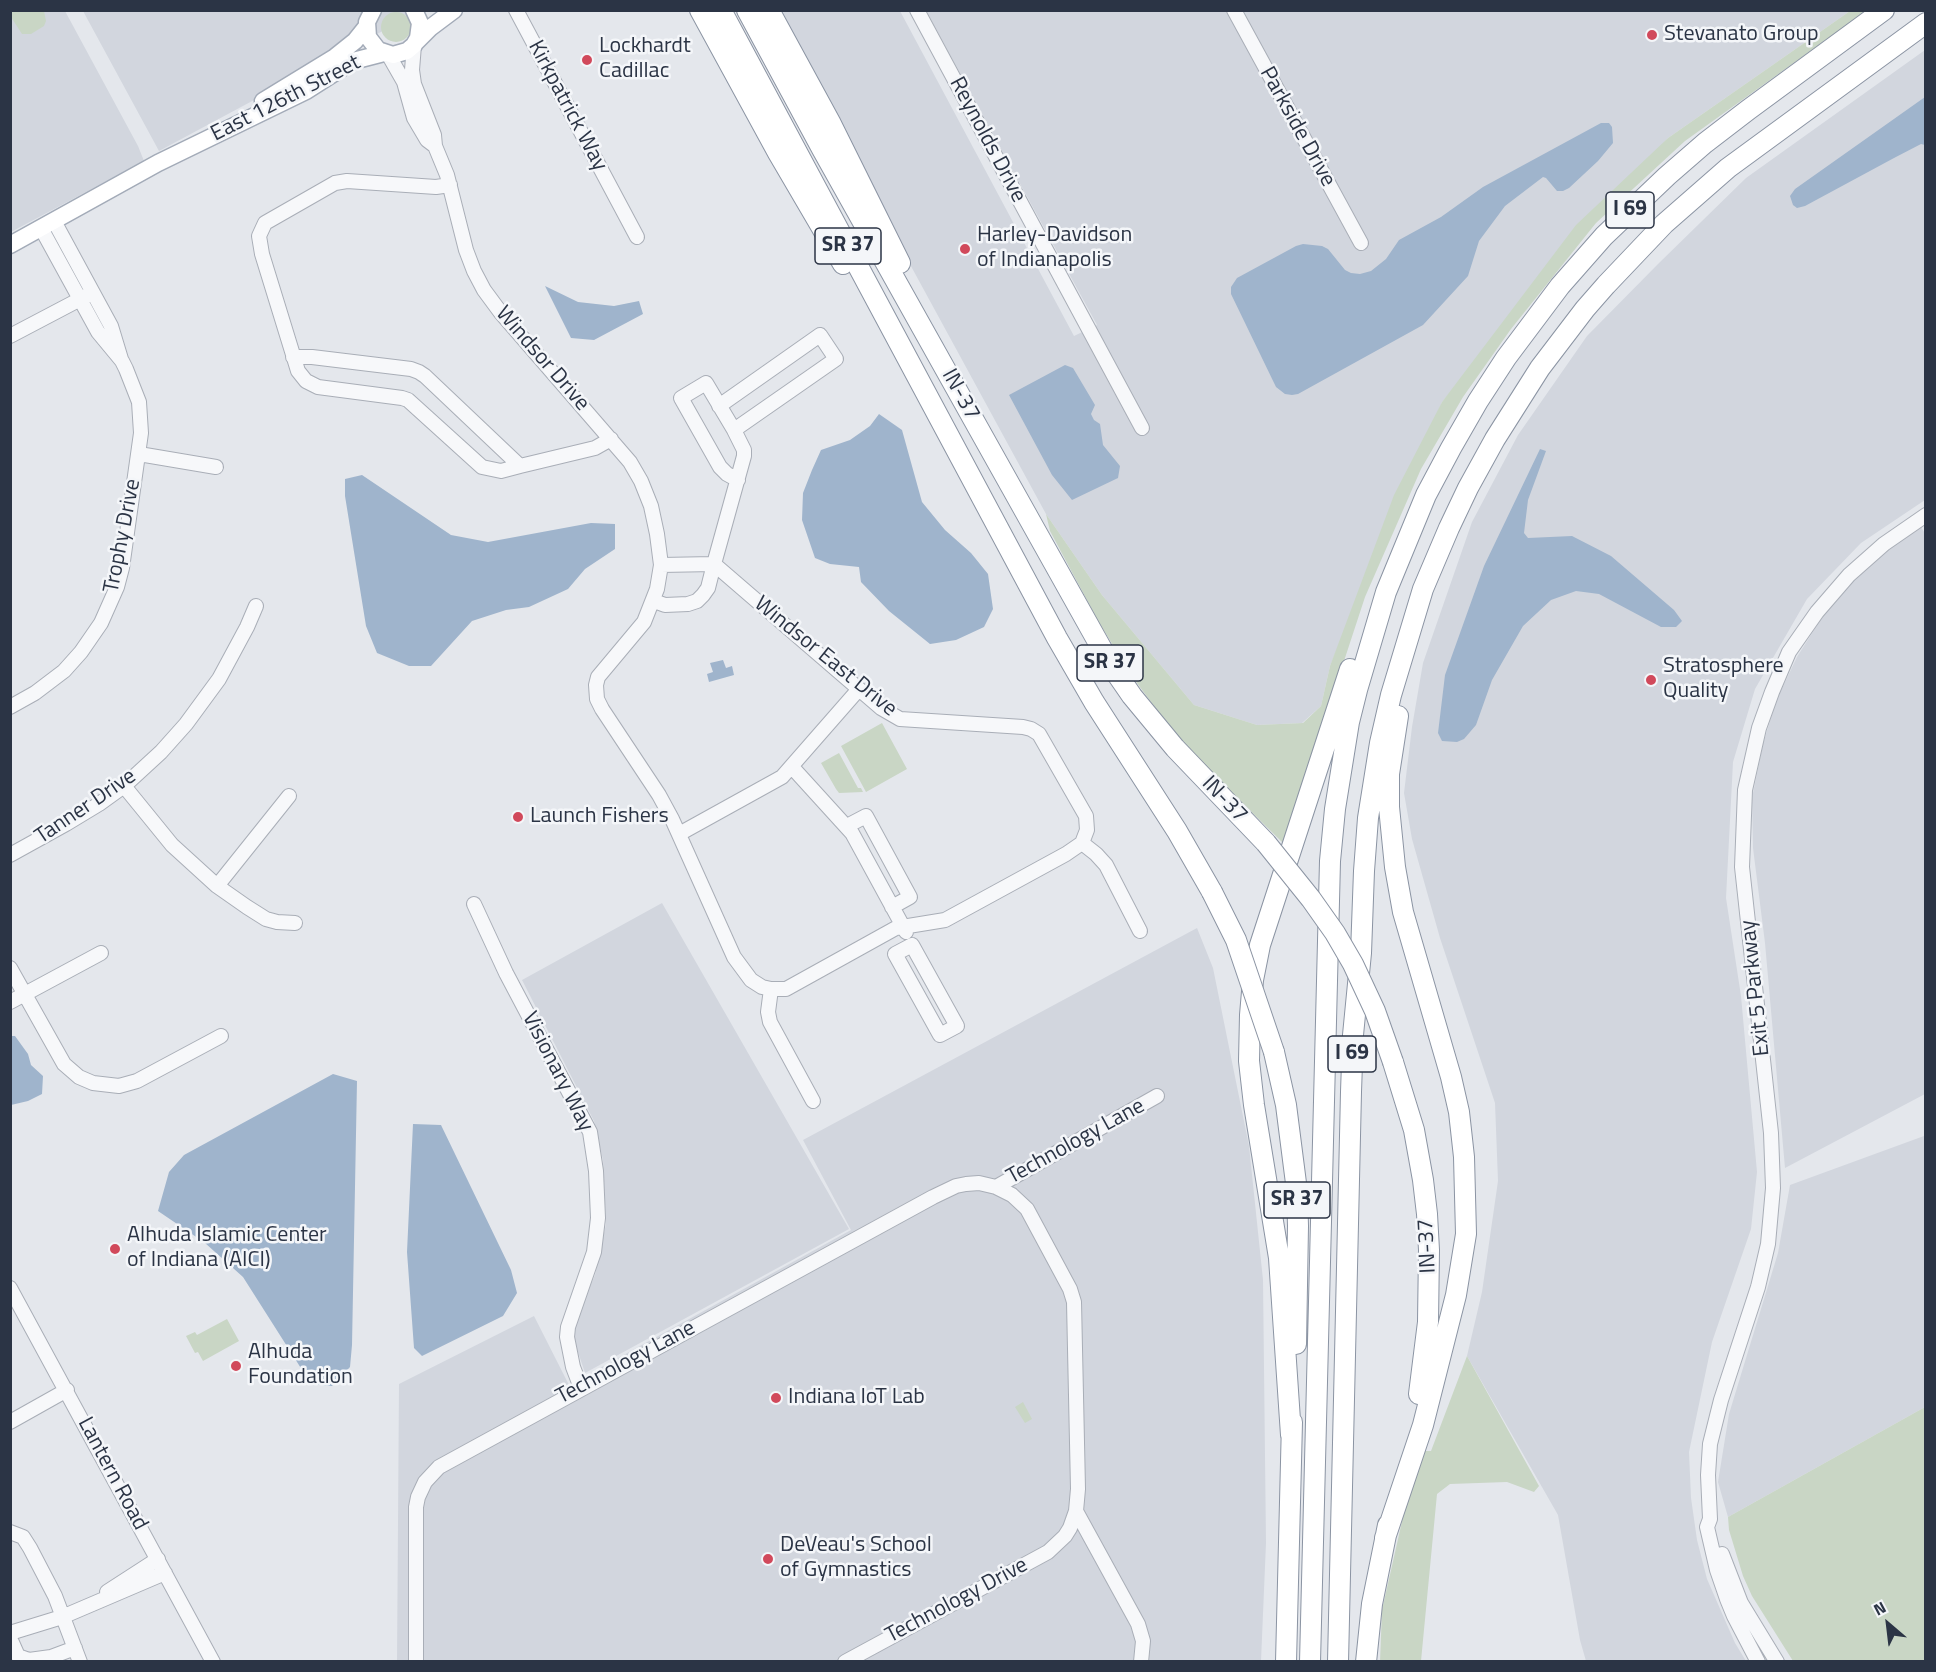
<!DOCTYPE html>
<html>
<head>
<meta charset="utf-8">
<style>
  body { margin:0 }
  #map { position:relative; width:1936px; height:1672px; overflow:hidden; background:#e4e7ec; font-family:"Titillium Web",sans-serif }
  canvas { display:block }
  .frame { position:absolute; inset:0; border:12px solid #2b3445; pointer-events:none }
  .north { position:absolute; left:1858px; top:1594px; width:60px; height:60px; -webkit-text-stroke:4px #f4f6f9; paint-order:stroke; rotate:332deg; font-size:16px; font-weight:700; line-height:24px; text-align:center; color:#2b3445 }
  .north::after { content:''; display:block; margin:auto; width:21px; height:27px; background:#2b3445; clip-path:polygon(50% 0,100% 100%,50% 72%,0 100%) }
</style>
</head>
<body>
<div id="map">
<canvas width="1936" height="1672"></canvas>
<div class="frame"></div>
<div class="north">N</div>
</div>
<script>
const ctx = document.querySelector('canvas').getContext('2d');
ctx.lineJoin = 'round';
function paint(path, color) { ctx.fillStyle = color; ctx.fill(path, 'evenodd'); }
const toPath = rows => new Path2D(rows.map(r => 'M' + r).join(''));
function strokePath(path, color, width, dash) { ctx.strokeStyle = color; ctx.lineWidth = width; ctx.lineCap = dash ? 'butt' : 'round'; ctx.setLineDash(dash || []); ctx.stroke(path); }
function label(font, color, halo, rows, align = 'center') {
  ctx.font = font + ' "Titillium Web",sans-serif'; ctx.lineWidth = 5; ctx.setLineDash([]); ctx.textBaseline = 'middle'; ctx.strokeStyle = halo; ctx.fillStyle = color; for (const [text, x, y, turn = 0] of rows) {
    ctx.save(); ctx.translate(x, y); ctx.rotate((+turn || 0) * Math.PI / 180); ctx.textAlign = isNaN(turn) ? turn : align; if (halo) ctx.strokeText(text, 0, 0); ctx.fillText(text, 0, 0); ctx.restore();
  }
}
const built = toPath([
  [11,11,65,11,138,146,144,161,11,232],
  [83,11,420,11,159,151],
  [772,11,900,11,1074,336,1097,325,926,11,1850,11,1668,138,1442,402,1330,666,1321,706,1302,723,1257,725,1194,705,1102,595,1046,514],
  [1925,50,1925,500,1861,543,1807,599,1755,689,1733,762,1726,898,1741,996,1757,1172,1751,1229,1712,1342,1689,1452,1691,1498,1697,1540,1707,1579,1735,1643,1746,1661,1586,1661,1580,1640,1558,1515,1467,1356,1482,1292,1498,1181,1495,1103,1440,938,1412,839,1404,793,1412,727,1423,663,1472,522,1518,435,1587,336,1658,264,1746,178],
  [1921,527,1926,535,1925,1094,1785,1168,1765,943,1753,848,1752,798,1763,744,1776,701,1797,657,1821,619,1849,581,1889,548],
  [662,903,849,1229,585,1373,571,1331,595,1275,606,1224,603,1160,594,1121,522,980],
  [1197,928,1213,968,1249,1146,1263,1280,1266,1543,1261,1661,397,1662,399,1384,534,1316,569,1385,851,1230,803,1140],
  [1924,1136,1925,1407,1728,1517,1718,1482,1729,1414,1778,1253,1790,1185]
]);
const green = toPath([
  [10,11,44,11,46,21,44,26,31,34,22,34,11,17],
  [1850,11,1866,11,1685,141,1596,223,1511,329,1463,397,1421,469,1365,597,1284,844,1213,774,1168,725,1131,675,1097,619,1050,531,1046,514,1102,595,1194,705,1257,725,1303,723,1321,706,1330,666,1394,495,1442,402,1576,225,1668,138],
  '381 27a15 15 0 1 1 30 0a15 15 0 1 1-30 0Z',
  [882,723,907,769,866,792,841,746],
  [839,753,858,788,861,788,863,792,839,793,836,789,821,763],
  [227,1319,239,1341,203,1361,198,1352,195,1353,186,1336,195,1332,197,1335],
  [1467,1356,1539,1486,1534,1492,1507,1482,1450,1484,1437,1494,1421,1661,1380,1662,1382,1610,1403,1517,1423,1451,1431,1451],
  [1023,1402,1032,1419,1025,1423,1015,1407],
  [1925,1407,1925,1661,1793,1661,1752,1596,1743,1576,1729,1530,1728,1517]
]);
const water = toPath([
  [1925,97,1925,145,1921,144,1894,158,1805,206,1797,208,1793,205,1790,196,1795,189],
  [1601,123,1609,123,1612,127,1613,143,1598,161,1569,188,1563,191,1557,191,1546,178,1543,177,1505,206,1479,241,1468,276,1423,325,1298,394,1292,395,1285,394,1276,387,1231,294,1231,287,1237,278,1296,246,1303,244,1322,246,1328,249,1345,270,1351,273,1360,274,1371,271,1386,259,1399,240,1441,217,1483,187],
  [545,286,578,302,614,306,639,301,643,314,594,340,571,338],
  [1065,365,1073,368,1095,405,1091,414,1094,420,1100,424,1103,445,1120,466,1118,478,1072,500,1052,475,1009,395],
  [879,414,902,430,922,502,945,530,971,553,988,574,993,609,984,627,956,640,930,644,889,611,861,582,859,567,830,564,815,558,802,520,803,493,812,470,821,450,850,440,870,426],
  [1540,449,1546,451,1528,500,1524,533,1528,538,1572,536,1611,556,1674,610,1682,621,1676,627,1661,627,1599,594,1576,591,1551,600,1523,626,1492,680,1476,725,1464,739,1457,742,1442,741,1438,733,1445,675,1484,566],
  [362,475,451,535,488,542,591,523,615,524,615,549,585,569,568,589,529,607,506,610,472,621,431,666,409,666,377,653,366,626,345,496,345,479],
  [723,660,726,668,732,666,734,675,709,682,707,674,713,672,710,663],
  [11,1036,15,1036,28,1054,31,1065,43,1076,42,1094,28,1101,11,1105],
  [333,1074,357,1081,352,1345,350,1367,332,1386,311,1384,243,1277,205,1243,158,1211,169,1172,184,1155],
  [413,1124,441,1125,511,1270,517,1293,503,1316,422,1356,414,1348,407,1252]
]);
const minor = toPath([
  [516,10,637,237],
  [917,10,1142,428],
  [1234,10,1361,243],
  [414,45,412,70,414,84,434,135,435,146,447,175,466,250,474,271,484,290,501,313,630,462,641,481,651,506,657,534,661,565,657,589,644,622,598,677,596,685,597,699,602,709,659,795,672,819,734,957,751,980,762,987,771,989,768,1012,770,1022,813,1101],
  [388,54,404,82,414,118,427,140,435,146],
  [450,185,436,187,347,181,335,183,265,223,259,236,262,254,298,371,306,381,318,387,402,398,408,400,482,467,501,471,520,466],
  [54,221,111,326,121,359],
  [10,336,88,295],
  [293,357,312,357,411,369,419,372,425,376,520,466,595,448,611,439],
  [719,406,820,335,836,359,734,430],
  [139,454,216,467],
  [661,565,714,564,881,708,900,719,1023,727,1031,729,1039,734,1086,816,1087,830,1082,843,1096,854,1106,865,1140,931],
  [654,601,665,605,688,604,697,601,703,595,708,588,714,564,744,456,744,450,734,430,706,383,681,398,720,467,727,474,738,480],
  [10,707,35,693,64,671,81,652,101,623,117,587,122,568,141,433,139,402,126,369,122,361,98,332,41,228],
  [792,767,852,833,906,932],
  [124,786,172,845,217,886,247,907,266,919,277,922,295,923],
  [847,826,866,816,910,897,892,907],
  [679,834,782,777,859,689],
  [10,855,66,824,99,804,124,786,161,752,186,724,219,679,247,627,256,606],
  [217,886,289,796],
  [474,904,506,973,590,1132,596,1171,598,1218,594,1252,568,1327,567,1337,573,1367,581,1388],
  [912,945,957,1026,940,1035,895,954,912,945],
  [10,968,64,1064,79,1077,93,1083,119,1086,137,1081,221,1036],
  [771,989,786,989,896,928,945,920,1066,854,1082,843],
  [10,1002,101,953],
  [10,1288,213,1662],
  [10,1422,67,1390],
  [1076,1511,1138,1624,1143,1641,1141,1662],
  [10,1532,23,1537,30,1548,55,1596,80,1662],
  [1722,1554,1741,1603,1777,1662],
  [107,1592,158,1559],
  [10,1633,62,1617,165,1573],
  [10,1638,18,1656,29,1660,51,1657,75,1648],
  [416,1662,416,1507,418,1497,425,1482,439,1467,933,1197,956,1186,966,1184,979,1183,996,1187,1157,1096],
  [845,1662,1048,1552,1065,1536,1070,1528,1076,1511,1078,1489,1074,1302,1070,1289,1027,1209,1012,1195,996,1187],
  [1758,1662,1734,1616,1727,1599,1717,1570,1707,1527,1710,1519,1708,1475,1710,1444,1721,1400,1758,1287,1768,1244,1773,1188,1771,1133,1742,867,1745,790,1759,728,1772,692,1789,652,1817,612,1849,575,1884,544,1926,515]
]);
const major = toPath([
  [373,10,367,22,368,37,378,50,393,55,407,51,414,45,418,38,420,23,414,10],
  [416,42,430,28,454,10],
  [263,101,335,57,355,41,367,26],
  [10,245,158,163,306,91,353,61,384,53]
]);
const highway = toPath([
  [700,10,778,153,843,264],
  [721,10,1057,638,1094,702,1177,831,1212,892],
  [747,10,822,149,1112,667,1132,696,1175,748,1266,843],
  [769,10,830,122,900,263],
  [1274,1052,1286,1105,1297,1191,1298,1226,1296,1344],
  [1393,1062,1414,1130,1423,1180,1427,1214,1429,1250,1428,1322,1419,1394],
  [1291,1435,1279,1258,1254,1105,1249,1061,1250,1015,1253,980,1260,945,1350,669],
  [1385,1538,1423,1425,1456,1295,1466,1234,1464,1157,1459,1112,1451,1077,1403,912,1395,867,1389,807,1389,774,1398,716],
  [1286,1662,1292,1422],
  [1310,1662,1330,861,1335,809,1349,722,1357,690,1386,592,1426,495,1451,448,1478,401,1506,358,1560,286,1604,236,1667,176,1705,143,1748,110,1884,10],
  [1338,1662,1351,1092,1353,1035,1361,953,1364,871,1368,818,1380,743,1391,695,1423,589,1449,528,1468,488,1495,439,1540,368,1585,309,1606,285,1664,224,1728,168,1926,23],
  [1366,1662,1372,1604,1388,1525]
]);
const highwayBridge = toPath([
  [1266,843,1311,899,1335,933,1353,964,1375,1011,1393,1062],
  [1212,892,1236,940,1274,1052]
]);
const markers = [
  [1652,35,6,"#d1495b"],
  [587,60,6,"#d1495b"],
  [965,249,6,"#d1495b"],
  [1651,680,6,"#d1495b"],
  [518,817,6,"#d1495b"],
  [115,1249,6,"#d1495b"],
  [236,1366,6,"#d1495b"],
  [776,1398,6,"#d1495b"],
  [768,1559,6,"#d1495b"]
];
const shields = [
  [1630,210,48],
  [848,246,66],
  [1110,663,66],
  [1352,1054,48],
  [1297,1200,66]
];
const shieldNames = [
  ["I 69",1630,210],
  ["SR 37",848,246],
  ["SR 37",1110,663],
  ["I 69",1352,1054],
  ["SR 37",1297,1200]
];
const poiNames = [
  ["Stevanato Group",1664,35],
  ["Lockhardt",599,47],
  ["Cadillac",599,72],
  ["Harley-Davidson",977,236],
  ["of Indianapolis",977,261],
  ["Stratosphere",1663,667],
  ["Quality",1663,692],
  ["Launch Fishers",530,817],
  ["Alhuda Islamic Center",127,1236],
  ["of Indiana (AICI)",127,1261],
  ["Alhuda",248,1353],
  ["Foundation",248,1378],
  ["Indiana IoT Lab",788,1398],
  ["DeVeau's School",780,1546],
  ["of Gymnastics",780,1571]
];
const streetNames = [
  ["East 126th Street",286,99,-27],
  ["Kirkpatrick Way",567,106,62],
  ["Parkside Drive",1297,127,61],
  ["Reynolds Drive",987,140,62],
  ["Windsor Drive",542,359,49],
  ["IN-37",960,395,61],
  ["Trophy Drive",123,536,-79],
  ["Windsor East Drive",825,657,39],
  ["IN-37",1224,800,46],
  ["Tanner Drive",86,807,-34],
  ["Exit 5 Parkway",1756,988,-96],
  ["Visionary Way",557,1072,63],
  ["Technology Lane",1076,1142,-29],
  ["IN-37",1428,1246,-93],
  ["Technology Lane",626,1363,-28],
  ["Lantern Road",112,1474,62],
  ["Technology Drive",957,1601,-28]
];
paint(built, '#d2d6de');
paint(green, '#c9d6c5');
paint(water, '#9fb4cc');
strokePath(minor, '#a9aeb7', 16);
strokePath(major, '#a3abb8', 19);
strokePath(highway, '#8b94a3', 22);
strokePath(minor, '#f7f8fa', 14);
strokePath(major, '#fff', 16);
strokePath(highway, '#fff', 20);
strokePath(highwayBridge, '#8b94a3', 22, []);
strokePath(highwayBridge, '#fff', 20);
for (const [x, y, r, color] of markers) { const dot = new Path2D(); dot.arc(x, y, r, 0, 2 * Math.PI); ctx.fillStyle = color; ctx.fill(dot); strokePath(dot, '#f4f6f9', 2); }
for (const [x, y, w] of shields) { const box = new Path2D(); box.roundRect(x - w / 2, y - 18, w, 36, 4.5); ctx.fillStyle = '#f4f6f9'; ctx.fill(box); strokePath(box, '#2b3445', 1.5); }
label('bold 21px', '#2b3445', null, shieldNames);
label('22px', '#2b3445', '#f4f6f9', poiNames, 'left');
label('22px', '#2b3445', '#f4f6f9', streetNames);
</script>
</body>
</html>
